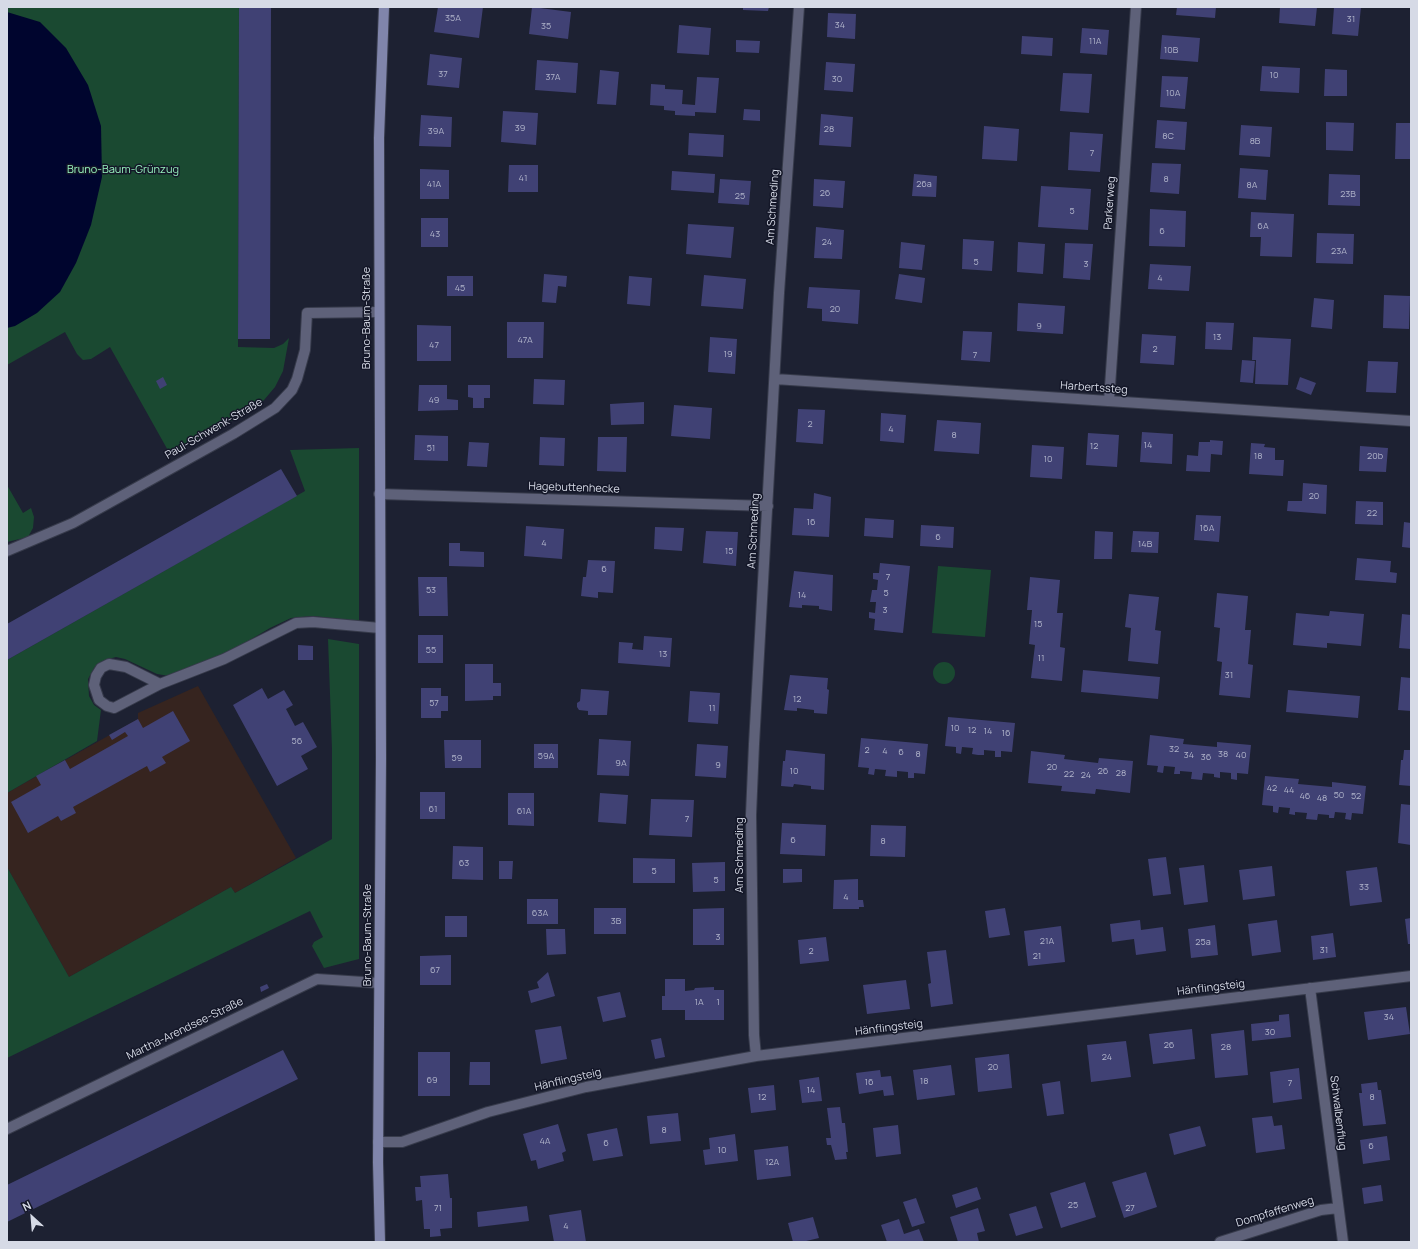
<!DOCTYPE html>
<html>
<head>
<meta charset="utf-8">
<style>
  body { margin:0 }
  #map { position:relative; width:1418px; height:1249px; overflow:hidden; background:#1d2132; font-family:Manrope,sans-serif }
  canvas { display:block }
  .frame { position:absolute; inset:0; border:8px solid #d6dae6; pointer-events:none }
  .north { position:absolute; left:12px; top:1197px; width:40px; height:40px; -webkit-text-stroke:3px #141728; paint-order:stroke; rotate:334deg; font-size:11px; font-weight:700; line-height:16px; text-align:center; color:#d6dae6 }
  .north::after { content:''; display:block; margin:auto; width:14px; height:18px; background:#d6dae6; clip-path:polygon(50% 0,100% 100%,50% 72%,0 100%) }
</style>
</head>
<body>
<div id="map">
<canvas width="1418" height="1249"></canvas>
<div class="frame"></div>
<div class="north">N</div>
</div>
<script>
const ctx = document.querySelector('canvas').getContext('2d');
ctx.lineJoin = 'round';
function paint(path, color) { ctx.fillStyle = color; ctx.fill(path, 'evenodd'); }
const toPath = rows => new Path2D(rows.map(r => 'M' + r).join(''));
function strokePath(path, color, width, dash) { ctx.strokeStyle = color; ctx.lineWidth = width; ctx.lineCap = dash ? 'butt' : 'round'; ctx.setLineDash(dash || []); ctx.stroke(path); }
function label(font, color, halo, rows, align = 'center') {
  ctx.font = font + ' Manrope,sans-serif'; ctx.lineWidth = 3; ctx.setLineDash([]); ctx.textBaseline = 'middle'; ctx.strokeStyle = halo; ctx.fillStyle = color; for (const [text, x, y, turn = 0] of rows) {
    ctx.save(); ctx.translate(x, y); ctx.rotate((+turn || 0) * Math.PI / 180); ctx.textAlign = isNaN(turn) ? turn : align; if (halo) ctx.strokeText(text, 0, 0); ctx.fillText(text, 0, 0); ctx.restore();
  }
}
const education = toPath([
  [198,686,296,858,235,893,231,887,69,977,7,867,7,793,138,719,138,713]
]);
const green = toPath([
  [7,7,239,7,238,347,274,348,283,344,289,338,283,371,275,387,264,400,255,408,170,454,110,347,91,359,83,360,77,354,65,332,7,365],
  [359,448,359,621,313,616,291,618,270,628,233,650,169,676,157,674,125,659,116,657,105,660,94,668,88,679,89,696,94,705,101,710,97,741,7,793,7,660,305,491,290,450],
  [7,485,23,513,31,508,34,517,33,528,28,537,7,542],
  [938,566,991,570,985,637,932,633],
  [328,639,359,644,359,959,324,968,312,946,314,942,323,937,310,911,7,1058,7,867,69,977,231,887,235,893,332,839,332,749],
  '933 673a11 11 0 1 1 22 0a11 11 0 1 1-22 0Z'
]);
const water = toPath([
  [7,12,40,22,66,48,88,85,101,126,102,177,91,225,76,263,60,292,37,313,15,326,7,328]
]);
const building = toPath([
  [239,7,271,7,270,339,238,339],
  [438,7,483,7,479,38,434,32],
  [532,7,571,12,568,39,529,34],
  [743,7,769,7,768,11,743,10],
  [1177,7,1216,7,1215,18,1176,15],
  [1280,7,1317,7,1315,26,1279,23],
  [1334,7,1361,7,1358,36,1332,34],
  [828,13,856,14,855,39,827,37],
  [679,25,711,28,709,55,677,53],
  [1082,28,1109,30,1107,55,1080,53],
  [1162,35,1200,38,1198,62,1160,59],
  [1022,36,1053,38,1052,56,1021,54],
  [736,40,760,41,759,53,736,52],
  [430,54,462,58,459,88,427,85],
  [537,60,578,63,576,93,535,90],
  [826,62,855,64,853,92,824,90],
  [1262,66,1300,68,1299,93,1260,91],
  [1325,69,1347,70,1347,96,1324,96],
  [600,70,619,72,616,105,597,104],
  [1063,73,1092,74,1089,113,1060,111],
  [1162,76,1188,77,1185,109,1160,107],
  [697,77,719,78,716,113,695,112,695,116,675,115,675,111,664,110,664,106,650,105,651,84,665,85,665,89,683,90,682,104,695,105],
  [744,109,760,110,760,121,743,120],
  [503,111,538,113,536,145,501,142],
  [821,114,853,117,851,147,819,145],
  [421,115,452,117,451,147,419,146],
  [1157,120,1187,122,1185,150,1155,148],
  [1326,122,1354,123,1353,151,1326,150],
  [1396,123,1411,123,1411,159,1395,159],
  [1241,125,1272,127,1270,157,1239,155],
  [984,126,1019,129,1017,161,982,159],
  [1070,132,1103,134,1100,172,1068,170],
  [689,133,724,135,723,157,688,155],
  [1152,163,1181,164,1179,194,1150,192],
  [509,165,538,165,538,192,508,192],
  [1240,168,1268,170,1266,200,1238,198],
  [420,169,449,170,449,199,420,199],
  [672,171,715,174,714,193,671,190],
  [914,174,937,176,936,197,912,196],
  [1329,174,1360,175,1360,206,1328,205],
  [720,179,751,181,749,205,718,203],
  [814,179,845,181,843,208,813,206],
  [1041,186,1091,189,1088,230,1038,227],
  [1150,209,1186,211,1185,247,1149,246],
  [1251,212,1294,214,1292,257,1260,256,1261,237,1250,237],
  [421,218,448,218,448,247,421,247],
  [688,224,734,227,731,258,686,254],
  [816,227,844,230,842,259,814,258],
  [1317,233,1354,234,1353,264,1316,263],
  [963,239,994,241,992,271,962,269],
  [901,242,925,245,922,270,899,268],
  [1018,242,1045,244,1043,274,1017,272],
  [1065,243,1093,244,1090,280,1063,278],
  [1150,264,1191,266,1189,291,1148,289],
  [544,274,567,276,566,287,558,286,556,303,542,302],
  [899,274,925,278,922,303,895,299],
  [704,275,746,279,743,309,701,306],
  [447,276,473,276,473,296,447,296],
  [629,276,652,278,650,306,627,304],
  [809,287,860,290,858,324,822,321,822,309,807,308],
  [1384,295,1410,296,1409,329,1383,328],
  [1314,298,1334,300,1332,329,1311,327],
  [1018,303,1065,306,1063,334,1017,331],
  [507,322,544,322,543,358,507,358],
  [1206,322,1234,323,1232,350,1205,349],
  [417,325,451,326,451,361,417,361],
  [963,331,992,332,990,362,961,360],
  [1142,334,1176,336,1174,365,1140,363],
  [710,337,737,339,735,374,708,372],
  [1253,337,1291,339,1288,385,1255,384,1256,360,1252,360],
  [1242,360,1255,361,1253,383,1240,382],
  [1368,361,1398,362,1396,393,1366,392],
  [163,377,167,385,160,389,156,381],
  [1300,377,1316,383,1311,395,1296,389],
  [534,379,565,380,564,405,533,404],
  [419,385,447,385,447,399,458,400,458,410,418,411],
  [468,385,490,385,490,398,484,398,484,408,473,408,473,398,468,397],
  [644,402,644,424,611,425,610,404],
  [674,405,712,408,710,439,671,436],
  [798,409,825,410,823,444,796,442],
  [881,413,906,415,904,443,880,441],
  [937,420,981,423,979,454,934,451],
  [1142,432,1173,434,1172,464,1140,462],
  [1088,433,1119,435,1117,467,1086,465],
  [415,435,448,436,448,461,414,460],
  [540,437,565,438,564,466,539,465],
  [598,437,627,437,626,472,597,471],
  [1210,440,1223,441,1222,455,1211,454,1210,472,1186,471,1187,455,1198,456,1199,442,1210,442],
  [469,442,489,443,487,467,467,466],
  [1251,443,1265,444,1264,447,1275,448,1275,460,1284,460,1283,476,1249,474],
  [1032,445,1064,447,1062,479,1030,477],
  [1360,446,1388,448,1386,472,1359,471],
  [281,469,297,496,7,660,7,624],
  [1303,483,1327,485,1326,514,1287,511,1288,501,1302,501],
  [814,493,831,497,829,537,792,535,794,508,813,509],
  [1356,501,1383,502,1383,525,1355,524],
  [1196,515,1221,516,1219,542,1194,540],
  [865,518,894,520,893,538,864,536],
  [1404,522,1411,523,1411,548,1402,547],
  [921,525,954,527,953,548,920,546],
  [526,526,564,529,562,559,524,556],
  [655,527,684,528,682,551,654,549],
  [706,531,738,532,736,566,703,563],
  [1095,531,1113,532,1112,559,1094,559],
  [1133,531,1159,532,1158,553,1131,552],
  [449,543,460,543,460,551,484,552,484,567,449,566],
  [1357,558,1391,561,1390,572,1397,573,1396,583,1355,580],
  [588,560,615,561,613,593,598,592,598,598,581,596,583,577,586,577],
  [880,563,910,566,903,633,874,630,875,619,869,618,869,612,875,613,876,602,870,602,872,590,877,590,878,580,873,579,873,573,879,573],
  [794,571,833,575,832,611,819,609,819,606,802,605,802,608,789,607],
  [418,577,447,577,448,616,419,616],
  [1030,577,1060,580,1057,613,1063,613,1060,647,1065,648,1062,681,1031,678,1035,645,1029,644,1032,610,1027,610],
  [1217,593,1248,596,1245,630,1251,630,1248,664,1253,665,1250,698,1219,695,1222,662,1217,661,1220,628,1214,627],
  [1129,594,1159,597,1155,630,1161,631,1158,664,1128,661,1131,628,1125,627],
  [1330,611,1364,614,1361,646,1327,643,1327,648,1293,645,1296,613,1329,616],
  [1402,614,1411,615,1411,649,1399,648],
  [418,635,443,635,443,663,418,663],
  [644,636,672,638,670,667,618,663,619,642,633,643,632,649,643,650],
  [298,645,313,646,313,660,298,660],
  [465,664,493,664,493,683,501,683,501,696,493,696,493,700,465,701],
  [1083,670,1160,677,1158,699,1081,692],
  [790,675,828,678,827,689,829,690,827,714,814,713,814,710,797,708,797,711,784,710],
  [1401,677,1411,678,1411,711,1398,710],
  [262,688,268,699,284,690,293,705,286,709,295,726,303,722,317,747,301,756,308,769,277,786,233,705],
  [421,688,441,688,441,696,448,696,448,711,441,711,441,718,421,718],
  [581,689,609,691,607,715,588,715,588,711,579,710,577,707,577,703,580,701],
  [1288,690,1360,696,1358,718,1286,712],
  [690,691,720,693,718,724,688,722],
  [173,711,190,741,162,757,166,763,150,772,147,766,73,807,76,813,61,821,58,816,28,833,11,802,41,785,36,776,65,760,70,769,128,736,125,732,112,740,109,735,138,719,143,728],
  [948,717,1015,723,1012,752,1001,751,1001,757,995,757,995,751,984,750,984,755,978,755,972,754,973,748,962,747,961,754,956,753,956,747,945,746],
  [1150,735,1184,739,1183,744,1217,747,1217,742,1251,745,1248,774,1237,773,1237,780,1231,779,1231,773,1220,772,1220,778,1214,777,1214,774,1203,773,1202,780,1191,779,1192,772,1180,771,1180,774,1174,774,1175,767,1164,766,1163,773,1157,772,1158,766,1147,765],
  [861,738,928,744,925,774,914,773,914,778,908,778,908,772,897,771,897,777,885,776,886,770,875,769,874,775,868,774,869,768,858,767],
  [599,739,631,741,629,776,597,775],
  [444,740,481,740,481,768,445,768],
  [534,744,558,744,558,768,534,768],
  [697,744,728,746,726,778,695,776],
  [786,750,825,754,824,790,811,789,811,786,794,784,793,787,781,786,783,761,785,761],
  [1404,750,1411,750,1411,786,1399,785,1401,760,1403,760],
  [1031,751,1065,755,1064,759,1098,763,1099,758,1133,761,1130,793,1096,789,1095,794,1061,791,1062,786,1028,783],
  [1265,776,1299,779,1298,784,1332,787,1332,782,1366,786,1363,814,1352,813,1351,820,1345,819,1346,813,1335,812,1334,818,1329,818,1329,815,1318,814,1317,820,1306,819,1307,813,1295,812,1295,815,1289,814,1290,808,1279,807,1278,813,1273,812,1273,806,1262,805],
  [420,792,445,792,445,819,420,819],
  [508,793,534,793,534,826,508,825],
  [600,793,628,795,626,824,598,822],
  [651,799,694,800,692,837,649,835],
  [1401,804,1411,805,1411,845,1398,843],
  [782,823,826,825,825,856,780,854],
  [871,825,906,826,905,857,870,856],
  [453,846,483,847,483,880,452,879],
  [1166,857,1171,894,1153,896,1148,859],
  [633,858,675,859,675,883,633,883],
  [499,861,513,861,512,879,499,879],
  [725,862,725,891,693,892,692,863],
  [1204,865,1208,902,1184,905,1179,868],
  [1272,866,1275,896,1243,900,1239,870],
  [1377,867,1382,902,1350,906,1346,871],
  [783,869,802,869,802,882,783,883],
  [858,879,858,900,863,900,864,907,859,907,859,909,833,909,834,880],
  [527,899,558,899,558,924,527,924],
  [594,908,626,908,626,934,594,934],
  [724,908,724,945,693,945,693,909],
  [1005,908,1010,935,989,938,985,911],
  [445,916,467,916,467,937,445,937],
  [1411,918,1411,944,1408,944,1405,919],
  [1140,920,1141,930,1163,927,1166,951,1136,955,1134,939,1112,942,1110,924],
  [1277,920,1281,952,1252,956,1248,924],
  [1215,925,1218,955,1191,958,1188,929],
  [1061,926,1065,962,1028,966,1024,931],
  [546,929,565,929,566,954,547,955],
  [1333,933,1336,957,1313,960,1311,936],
  [826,937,829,961,800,964,798,940],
  [946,950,953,1004,931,1007,928,984,931,983,927,952],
  [451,955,451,985,420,985,420,956],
  [548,972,555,996,531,1003,528,991,539,988,537,982],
  [665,979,685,979,685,991,694,990,695,988,714,987,714,990,724,990,724,1020,685,1020,685,1010,662,1010,662,996,665,996],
  [906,980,910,1009,867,1014,863,985],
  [267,984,269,988,261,992,260,987],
  [620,992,626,1017,603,1022,597,997],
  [1406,1007,1410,1034,1368,1040,1364,1012],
  [1289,1014,1291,1037,1252,1041,1251,1024,1279,1021,1279,1015],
  [561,1026,567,1059,541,1064,535,1030],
  [1192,1029,1195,1059,1153,1064,1149,1034],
  [1244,1030,1248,1075,1215,1078,1211,1034],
  [661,1038,665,1057,655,1059,651,1040],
  [1126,1041,1131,1077,1091,1082,1087,1045],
  [283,1050,298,1079,7,1222,7,1185],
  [418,1052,450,1052,450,1096,418,1096],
  [1009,1054,1012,1088,978,1092,975,1058],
  [470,1062,490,1062,490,1085,469,1085],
  [951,1065,955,1095,917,1100,913,1070],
  [1299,1068,1302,1099,1273,1103,1270,1072],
  [880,1070,881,1077,891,1076,894,1095,884,1096,883,1090,859,1094,856,1073],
  [819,1077,822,1101,802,1103,799,1080],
  [1060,1081,1064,1114,1047,1116,1042,1084],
  [1377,1082,1378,1090,1381,1090,1386,1124,1363,1126,1359,1093,1362,1093,1361,1084],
  [774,1085,776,1110,751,1113,748,1088],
  [840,1107,842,1123,845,1123,848,1152,846,1152,847,1159,835,1160,831,1145,827,1145,826,1138,831,1138,827,1108],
  [678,1113,681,1141,650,1144,647,1116],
  [1272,1116,1274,1126,1282,1125,1285,1149,1256,1153,1252,1118],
  [558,1124,566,1151,562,1153,564,1161,538,1169,536,1160,531,1161,523,1134],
  [898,1125,901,1154,876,1157,873,1128],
  [1200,1126,1206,1146,1174,1155,1169,1134],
  [617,1128,623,1156,593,1161,587,1134],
  [735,1134,738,1161,705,1165,703,1150,710,1149,709,1138],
  [1387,1136,1390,1160,1363,1164,1360,1140],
  [788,1146,791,1176,757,1180,754,1150],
  [1146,1172,1157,1207,1124,1218,1112,1182],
  [448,1174,450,1198,452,1198,452,1228,440,1229,441,1236,430,1237,430,1229,424,1229,422,1200,416,1201,415,1187,421,1187,420,1176],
  [1085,1182,1096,1217,1061,1228,1050,1193],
  [1381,1185,1383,1201,1364,1204,1362,1188],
  [977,1187,981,1199,956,1208,952,1195],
  [916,1198,925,1223,912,1227,903,1202],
  [527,1206,529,1221,478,1227,477,1212],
  [1036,1206,1043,1228,1016,1236,1009,1214],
  [978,1208,985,1231,977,1233,979,1242,958,1242,950,1217],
  [581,1210,586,1242,554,1242,549,1215],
  [813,1217,819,1238,802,1242,793,1242,788,1223],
  [899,1219,904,1234,919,1229,924,1242,887,1242,881,1225]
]);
const street = toPath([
  [775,379,1411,421],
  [1109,401,1136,7],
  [379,494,768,506],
  [7,551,73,523,233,434,275,408,292,390,297,379,305,350,307,313,379,312],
  [160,684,126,667,109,664,101,668,96,676,94,685,99,700,107,706,114,708,160,684,224,659,296,623,313,622,380,628],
  [1310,988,1343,1242],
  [756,1056,754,1035,751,815,754,744,779,293,799,7],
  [7,1129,317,979,379,983],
  [378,1142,402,1142,488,1112,586,1087,756,1056,1411,976],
  [1220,1242,1321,1210,1338,1208]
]);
const secondary = toPath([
  [380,1242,378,1162,381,758,379,138,384,7]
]);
const numberNames = [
  ["35A",453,18],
  ["31",1351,19],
  ["34",840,25],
  ["35",546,26],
  ["11A",1095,41],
  ["10B",1171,50],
  ["37",443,74],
  ["10",1274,75],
  ["37A",553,77],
  ["30",837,79],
  ["10A",1173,93],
  ["39",520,128],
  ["28",829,129],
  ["39A",436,131],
  ["8C",1168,136],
  ["8B",1255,141],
  ["7",1092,153],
  ["41",523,178],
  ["8",1166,179],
  ["41A",434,184],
  ["26a",924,184],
  ["8A",1252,185],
  ["26",825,193],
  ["23B",1348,194],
  ["25",740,196],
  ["5",1072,211],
  ["6A",1263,226],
  ["6",1162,231],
  ["43",435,234],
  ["24",827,242],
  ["23A",1339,251],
  ["5",976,262],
  ["3",1086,264],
  ["4",1160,278],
  ["45",460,288],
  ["20",835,309],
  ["9",1039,326],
  ["13",1217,337],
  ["47A",525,340],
  ["47",434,345],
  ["2",1155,349],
  ["19",728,354],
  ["7",975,355],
  ["49",434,400],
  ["2",810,424],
  ["4",891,429],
  ["8",954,435],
  ["14",1148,445],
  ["12",1094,446],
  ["51",431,448],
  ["18",1258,456],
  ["20b",1375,456],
  ["10",1048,459],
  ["20",1314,496],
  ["22",1372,513],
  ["16",811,522],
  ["16A",1207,528],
  ["6",938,537],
  ["4",544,543],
  ["14B",1145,544],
  ["15",729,551],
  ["6",604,569],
  ["7",888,577],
  ["53",431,590],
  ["5",886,593],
  ["14",802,595],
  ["3",885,610],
  ["15",1038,624],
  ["55",431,650],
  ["13",663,654],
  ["11",1041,658],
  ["31",1229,675],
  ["12",797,699],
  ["57",434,703],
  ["11",712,708],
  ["10",955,728],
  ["12",972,730],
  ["14",988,731],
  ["16",1006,733],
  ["56",297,741],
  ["32",1174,749],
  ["2",867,750],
  ["4",885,751],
  ["6",901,752],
  ["8",918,754],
  ["38",1223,754],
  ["34",1189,755],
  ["40",1241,755],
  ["59A",546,756],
  ["36",1206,757],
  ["59",457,758],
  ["9A",621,763],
  ["9",718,765],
  ["20",1052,767],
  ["10",794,771],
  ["26",1103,771],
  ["28",1121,773],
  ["22",1069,774],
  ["24",1086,775],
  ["42",1272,788],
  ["44",1289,790],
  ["50",1339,795],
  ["46",1305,796],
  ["52",1356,796],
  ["48",1322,798],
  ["61",433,809],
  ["61A",524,811],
  ["7",687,819],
  ["6",793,840],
  ["8",883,841],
  ["63",464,863],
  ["5",654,871],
  ["5",716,880],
  ["33",1364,887],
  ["4",846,897],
  ["63A",540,913],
  ["3B",616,921],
  ["3",718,937],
  ["21A",1047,941],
  ["25a",1203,942],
  ["31",1324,950],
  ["2",811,951],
  ["21",1037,956],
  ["67",435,970],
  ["1A",699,1002],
  ["1",718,1002],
  ["34",1389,1017],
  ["30",1270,1032],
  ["26",1169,1045],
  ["28",1226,1047],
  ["24",1107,1057],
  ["20",993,1067],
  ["69",432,1080],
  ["18",924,1081],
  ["16",869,1082],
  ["7",1290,1083],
  ["14",811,1090],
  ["12",762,1097],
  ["8",1372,1097],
  ["8",664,1130],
  ["4A",545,1141],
  ["6",606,1143],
  ["6",1371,1146],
  ["10",722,1150],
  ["12A",772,1162],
  ["25",1073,1205],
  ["71",438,1208],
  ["27",1130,1208],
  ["4",566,1226]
];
const parkNames = [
  ["Bruno-Baum-Grünzug",123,170]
];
const streetNames = [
  ["Parkerweg",1110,203,-86],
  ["Am Schmeding",773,207,-86],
  ["Bruno-Baum-Straße",367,318,-90],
  ["Harbertssteg",1094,388,4],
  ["Paul-Schwenk-Straße",214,429,-30],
  ["Hagebuttenhecke",574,488,2],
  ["Am Schmeding",754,531,-87],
  ["Am Schmeding",740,855,-90],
  ["Bruno-Baum-Straße",368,935,-90],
  ["Hänflingsteig",1211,988,-7],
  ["Hänflingsteig",889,1028,-7],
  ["Martha-Arendsee-Straße",185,1029,-26],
  ["Hänflingsteig",568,1080,-13],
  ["Schwalbenflug",1338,1113,83],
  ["Dompfaffenweg",1275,1212,-17]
];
paint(education, '#36241f');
paint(green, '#1a4931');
paint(water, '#00052e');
paint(building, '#404174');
strokePath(street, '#373b4b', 12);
strokePath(secondary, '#373b4b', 12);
strokePath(street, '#5e6179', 10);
strokePath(secondary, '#8085ab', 10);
label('9px', '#b0b4ca', null, numberNames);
label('11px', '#97f2bd', '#141728', parkNames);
label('11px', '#d6dae6', '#141728', streetNames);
</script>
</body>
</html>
